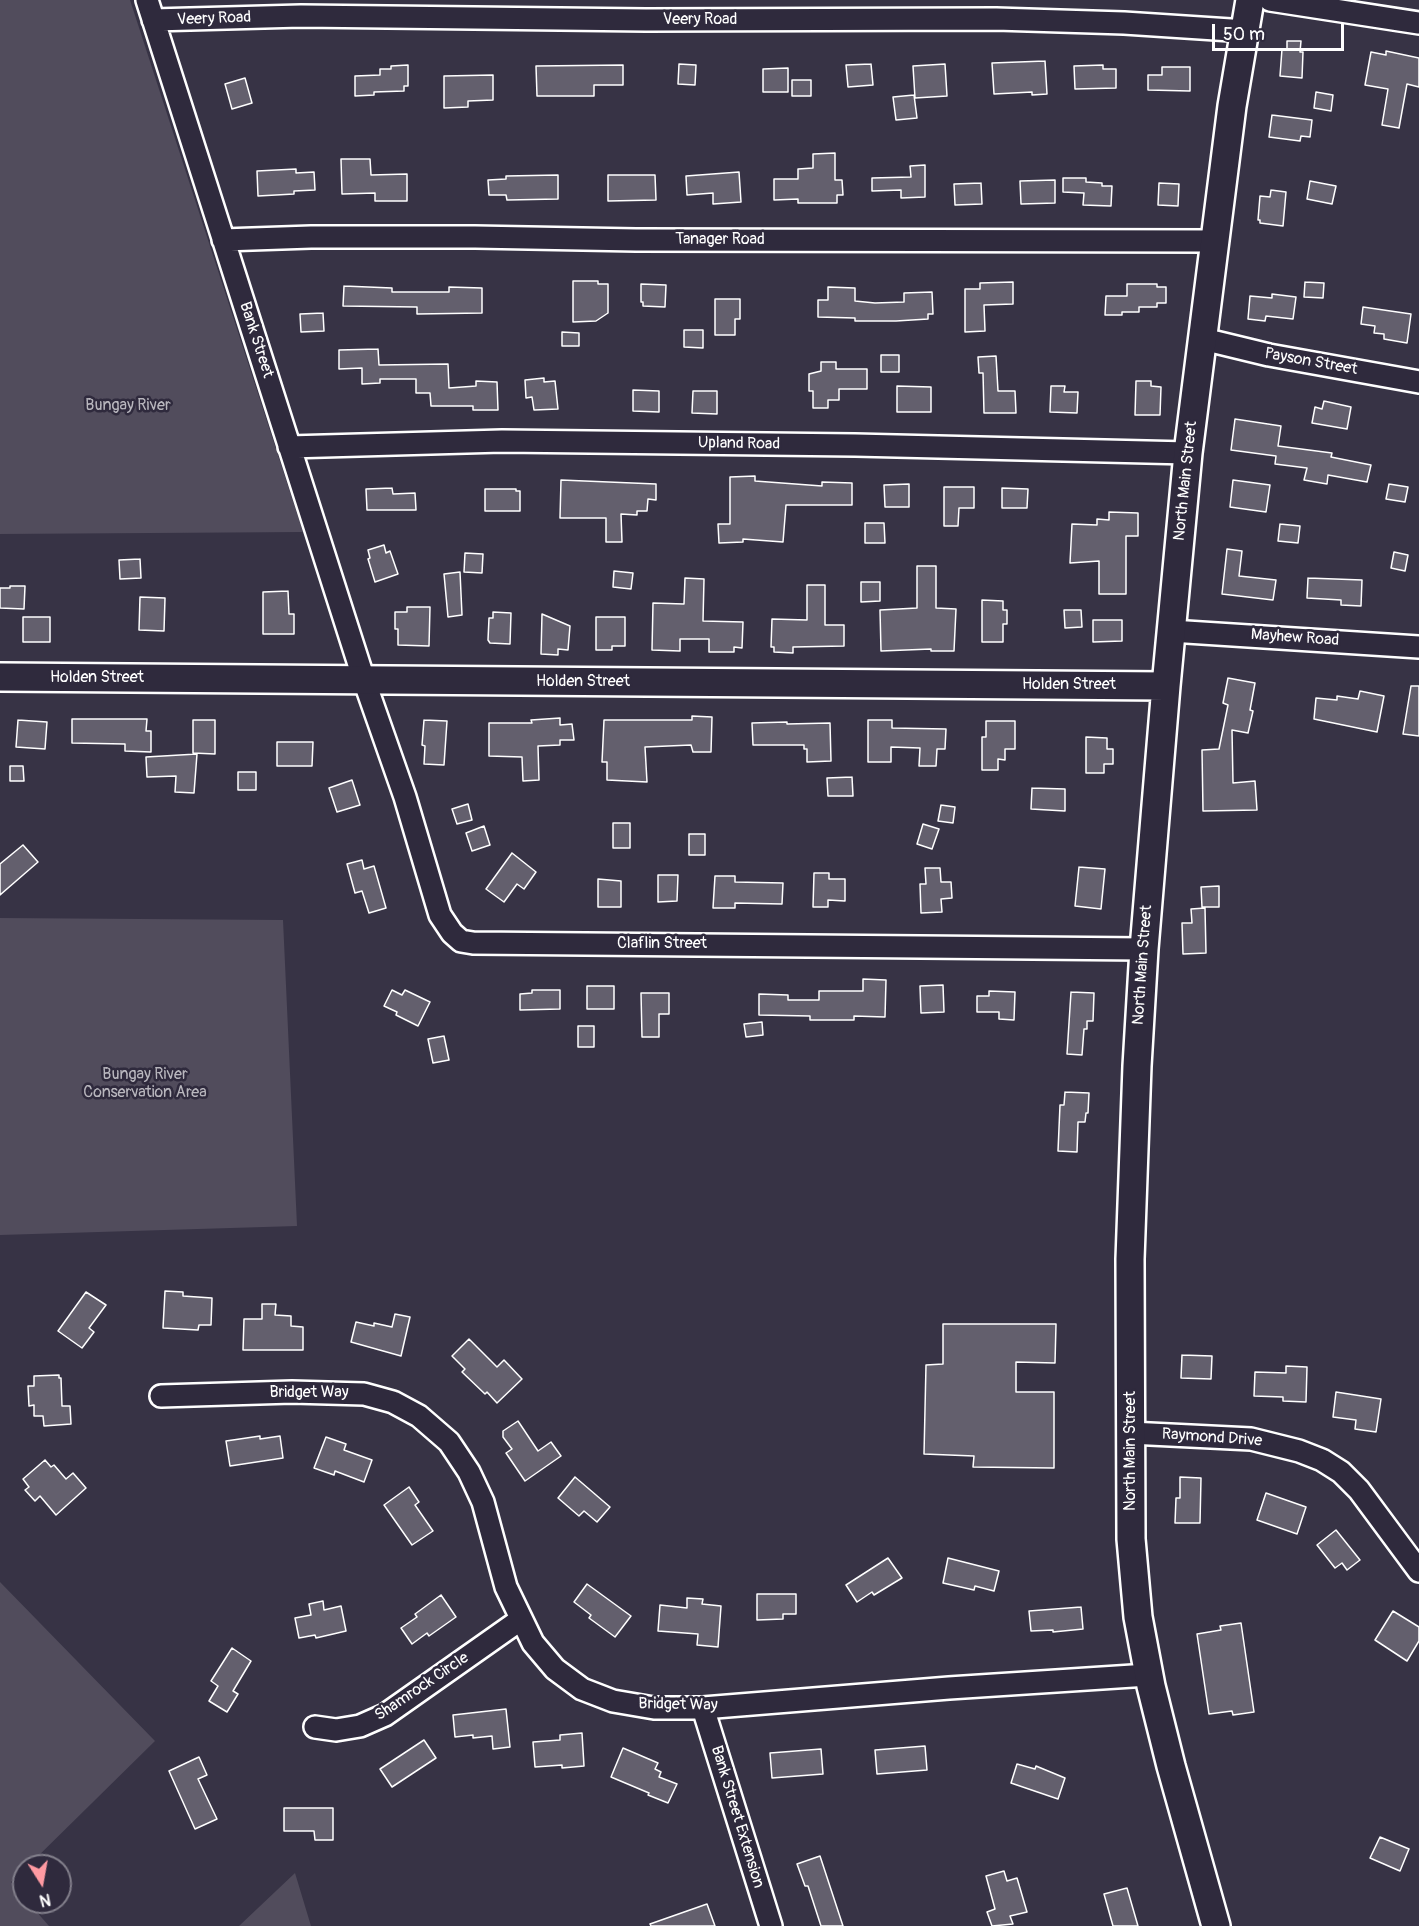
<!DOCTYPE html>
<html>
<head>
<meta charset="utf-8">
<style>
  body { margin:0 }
  #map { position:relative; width:1419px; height:1926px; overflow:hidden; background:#373345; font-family:Pangolin,sans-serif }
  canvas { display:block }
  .north { position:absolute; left:12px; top:1854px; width:60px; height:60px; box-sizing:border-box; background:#2f2a3d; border:2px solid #827f8b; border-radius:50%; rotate:169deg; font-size:16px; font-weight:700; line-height:24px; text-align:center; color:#fff }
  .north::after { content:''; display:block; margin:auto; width:21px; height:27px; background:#ff9aa2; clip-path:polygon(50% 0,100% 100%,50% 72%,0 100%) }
  .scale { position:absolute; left:1212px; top:24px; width:132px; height:27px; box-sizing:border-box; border:3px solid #fff; border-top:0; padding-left:8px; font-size:18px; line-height:21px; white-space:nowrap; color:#fff; -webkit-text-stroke:4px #2f2a3d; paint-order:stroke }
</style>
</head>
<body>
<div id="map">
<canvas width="1419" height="1926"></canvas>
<div class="north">N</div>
<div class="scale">50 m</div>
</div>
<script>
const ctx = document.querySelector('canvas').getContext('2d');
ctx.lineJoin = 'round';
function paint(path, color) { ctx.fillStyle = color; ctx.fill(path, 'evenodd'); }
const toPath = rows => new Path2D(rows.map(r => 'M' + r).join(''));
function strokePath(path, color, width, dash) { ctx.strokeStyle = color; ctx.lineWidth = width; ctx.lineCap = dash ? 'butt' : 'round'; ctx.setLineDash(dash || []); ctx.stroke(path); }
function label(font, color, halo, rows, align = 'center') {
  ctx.font = font + ' Pangolin,sans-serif'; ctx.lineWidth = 5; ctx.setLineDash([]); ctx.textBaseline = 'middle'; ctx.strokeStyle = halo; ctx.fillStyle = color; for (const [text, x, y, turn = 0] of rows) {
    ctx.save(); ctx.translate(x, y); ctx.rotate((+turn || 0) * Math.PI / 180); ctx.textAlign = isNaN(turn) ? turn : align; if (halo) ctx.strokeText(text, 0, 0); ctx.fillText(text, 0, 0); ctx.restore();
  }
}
const green = toPath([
  [0,0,130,0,303,532,0,534],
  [0,918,283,920,297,1226,0,1235],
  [0,1582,155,1741,28,1866,24,1866,24,1870,11,1882,24,1897,24,1902,28,1902,49,1926,0,1926],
  [295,1873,311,1926,239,1926]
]);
const building = toPath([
  [1287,41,1301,41,1300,52,1303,52,1302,78,1280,76,1282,49,1287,49,1287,41],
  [1386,51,1419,58,1419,87,1407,84,1399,128,1382,125,1388,89,1365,85,1371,52,1386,55,1386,51],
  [1045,61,1047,94,1032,95,1032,92,994,94,992,63,1045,61],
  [679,64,696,65,695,85,678,84,679,64],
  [871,64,873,85,848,87,846,65,871,64],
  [945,64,947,96,915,98,913,66,945,64],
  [408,65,408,86,404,86,404,91,374,92,374,95,355,96,355,76,380,75,380,69,391,69,391,66,408,65],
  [623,65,623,85,594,85,594,96,537,96,536,66,623,65],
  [1103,65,1103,69,1116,69,1116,88,1075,89,1074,66,1103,65],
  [1162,67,1190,67,1190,91,1148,90,1148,75,1162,75,1162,67],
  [788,68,788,92,763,92,763,69,788,68],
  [493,75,493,100,468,101,468,107,444,108,444,76,493,75],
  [245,78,252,103,232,109,225,84,245,78],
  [792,80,811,80,811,96,792,96,792,80],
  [1316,92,1333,95,1331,111,1314,108,1316,92],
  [914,95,917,118,896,120,893,97,914,95],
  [1272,115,1312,120,1310,137,1301,136,1300,141,1269,137,1272,115],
  [835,153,835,180,842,180,843,195,837,195,837,203,798,203,798,199,774,200,774,179,798,179,798,169,813,168,813,154,835,153],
  [341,159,370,159,371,175,407,174,407,201,375,201,375,193,342,194,341,159],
  [925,165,925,197,901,198,901,190,872,191,872,178,911,177,910,166,925,165],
  [296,169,296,173,314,172,315,190,294,191,294,194,258,196,257,171,296,169],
  [739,172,741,202,713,204,713,193,687,195,686,176,739,172],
  [558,175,558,199,507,200,506,195,489,195,488,180,506,179,506,176,558,175],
  [608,175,655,175,656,200,608,201,608,175],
  [1063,178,1086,178,1086,182,1102,183,1102,186,1112,186,1111,206,1083,205,1084,193,1063,192,1063,178],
  [1055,180,1055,203,1021,204,1020,181,1055,180],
  [1310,181,1336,186,1332,204,1307,199,1310,181],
  [981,183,982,204,955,205,954,184,981,183],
  [1159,183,1179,184,1178,206,1158,205,1159,183],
  [1271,190,1286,192,1283,226,1260,223,1260,220,1258,220,1260,196,1270,197,1271,190],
  [573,281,598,281,598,284,608,284,608,313,596,321,573,322,573,281],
  [1013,282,1013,304,984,305,985,331,965,332,965,289,980,289,980,283,1013,282],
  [1305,282,1324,283,1323,298,1304,297,1305,282],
  [641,284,666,285,665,307,643,306,643,302,641,302,641,284],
  [1127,284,1157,284,1157,287,1166,287,1166,303,1157,303,1157,307,1139,307,1139,312,1122,312,1122,315,1105,315,1106,296,1127,296,1127,284],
  [344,286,392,288,392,292,449,292,449,287,482,288,482,313,417,314,417,307,343,306,344,286],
  [828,287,855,288,855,301,875,303,904,302,904,293,932,292,933,314,928,314,928,319,896,321,855,321,855,318,818,317,818,300,828,300,828,287],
  [1272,294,1296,297,1293,319,1266,316,1265,321,1248,319,1250,296,1272,298,1272,294],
  [715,299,740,299,740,319,735,319,735,335,715,335,715,299],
  [1363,307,1411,314,1407,343,1384,339,1384,334,1374,333,1375,326,1361,324,1363,307],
  [323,313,324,331,301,332,300,314,323,313],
  [684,330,703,330,703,348,684,347,684,330],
  [562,332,579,333,579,346,562,346,562,332],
  [378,349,379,365,448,364,449,388,476,386,476,381,497,382,498,410,473,410,473,406,431,406,430,393,416,393,416,379,380,379,380,383,362,384,362,368,339,369,339,350,378,349],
  [881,355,899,355,899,372,881,372,881,355],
  [996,356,998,391,1015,391,1016,413,984,413,983,373,979,373,978,357,996,356],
  [821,362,836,362,836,369,867,369,867,389,839,389,839,400,828,400,828,408,813,408,813,391,809,391,809,374,821,371,821,362],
  [544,378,544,382,555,381,558,409,534,410,532,397,526,398,525,380,544,378],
  [1136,381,1151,381,1151,386,1161,387,1160,415,1135,415,1136,381],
  [897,386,931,387,931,412,897,412,897,386],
  [1051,386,1065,386,1064,392,1078,392,1077,413,1050,412,1051,386],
  [633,390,659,391,659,412,633,411,633,390],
  [693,391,717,391,717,414,692,413,693,391],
  [1324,401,1351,407,1347,429,1312,423,1315,407,1322,409,1324,401],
  [1235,419,1281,426,1278,446,1332,453,1331,457,1371,465,1367,482,1328,475,1327,484,1304,480,1307,468,1275,464,1276,456,1231,450,1235,419],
  [755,476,755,481,822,486,822,482,852,483,852,505,786,505,783,542,743,539,743,542,719,543,718,524,730,524,730,477,755,476],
  [561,480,656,484,656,500,648,499,647,511,637,511,637,515,621,514,622,542,606,542,606,518,560,518,561,480],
  [1233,480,1270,485,1266,512,1230,507,1233,480],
  [909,484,909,507,885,507,884,485,909,484],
  [1389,484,1408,487,1405,502,1386,499,1389,484],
  [944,487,974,487,974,508,959,508,958,526,944,526,944,487],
  [392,488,393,494,415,493,416,510,367,510,366,489,392,488],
  [1002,488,1028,489,1027,508,1002,508,1002,488],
  [485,489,516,489,516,491,520,491,520,511,485,511,485,489],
  [1109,512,1138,513,1138,536,1126,536,1126,594,1099,594,1099,561,1070,563,1072,524,1097,525,1097,519,1109,520,1109,512],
  [865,523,884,523,885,543,865,543,865,523],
  [1280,524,1300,526,1298,543,1278,541,1280,524],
  [384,545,386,553,390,551,398,574,375,582,368,559,370,558,368,550,384,545],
  [1227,549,1242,551,1239,576,1276,580,1273,600,1222,594,1227,549],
  [1394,552,1408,555,1405,571,1391,568,1394,552],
  [465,553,483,554,482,573,464,572,465,553],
  [140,559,141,578,120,579,119,560,140,559],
  [917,566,936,566,936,608,956,609,954,651,931,651,931,649,881,651,880,610,917,608,917,566],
  [614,571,633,573,631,589,613,587,614,571],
  [460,572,462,615,448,617,444,574,460,572],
  [685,578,704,579,703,621,743,622,742,648,734,647,734,652,709,652,709,639,680,639,680,651,652,650,653,603,684,604,685,578],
  [1308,578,1362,580,1361,606,1341,605,1341,600,1307,598,1308,578],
  [861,582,880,582,880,601,861,602,861,582],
  [807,585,825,585,825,625,844,625,844,646,793,647,793,653,774,652,774,647,771,647,772,619,807,620,807,585],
  [10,586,25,586,24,609,0,608,0,588,10,588,10,586],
  [288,591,289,614,294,614,294,634,263,634,263,592,288,591],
  [140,597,165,598,164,631,139,630,140,597],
  [982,600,1003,601,1003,610,1007,610,1007,624,1003,624,1003,642,982,642,982,600],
  [407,607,430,607,429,646,398,645,398,629,395,629,395,612,407,612,407,607],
  [1064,610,1081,610,1082,627,1065,628,1064,610],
  [493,612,511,613,510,644,490,643,488,640,489,618,493,618,493,612],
  [542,614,570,626,568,650,558,649,558,655,541,654,542,614],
  [23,617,50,617,50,642,23,642,23,617],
  [596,617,625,617,625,646,612,646,612,650,596,650,596,617],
  [1093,620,1122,620,1122,641,1093,642,1093,620],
  [1228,678,1255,683,1250,710,1253,711,1248,733,1232,730,1233,783,1255,781,1257,810,1203,811,1202,750,1219,749,1228,705,1223,703,1228,678],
  [1411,686,1419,686,1419,736,1403,734,1411,686],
  [1360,691,1384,696,1377,732,1314,719,1316,698,1337,700,1337,696,1358,699,1360,691],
  [692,716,712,717,711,752,693,752,691,745,645,747,647,782,607,780,607,762,602,762,604,720,692,720,692,716],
  [560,718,560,725,572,724,574,740,560,740,560,745,538,746,539,780,523,781,522,757,489,756,489,723,532,723,531,720,560,718],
  [72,719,147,719,146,731,151,731,151,752,125,751,125,744,72,743,72,719],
  [18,720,47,722,45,749,16,747,18,720],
  [193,720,215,720,215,754,193,753,193,720],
  [424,720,447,721,444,765,424,764,425,746,422,745,424,720],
  [868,720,892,720,892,728,946,729,945,749,937,749,936,766,919,766,920,748,891,747,891,762,868,762,868,720],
  [986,721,1015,721,1015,749,1005,749,1005,760,998,759,998,770,982,770,982,737,986,737,986,721],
  [787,722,787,724,830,723,831,761,807,762,807,749,804,749,804,745,753,745,752,723,787,722],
  [1086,737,1107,738,1107,749,1113,749,1113,764,1104,764,1104,773,1086,773,1086,737],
  [277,742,313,742,312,766,277,766,277,742],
  [197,754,194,793,175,792,176,776,147,777,146,757,197,754],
  [10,766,23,766,24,781,10,781,10,766],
  [238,772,256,772,256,790,238,790,238,772],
  [852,777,853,796,828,796,827,778,852,777],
  [352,780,360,805,337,812,329,788,352,780],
  [1032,788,1065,789,1065,811,1031,809,1032,788],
  [468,804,472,820,457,824,452,809,468,804],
  [941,805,955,807,953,823,938,821,941,805],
  [613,823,630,823,630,848,613,848,613,823],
  [923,824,939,829,932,849,917,844,923,824],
  [484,826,490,845,472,851,466,833,484,826],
  [689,834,705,834,705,855,689,855,689,834],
  [23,845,38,862,0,895,0,864,23,845],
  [512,853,536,872,524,889,517,884,504,902,486,889,512,853],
  [362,860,364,869,374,866,386,908,369,913,362,891,355,893,347,864,362,860],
  [1079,867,1105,869,1101,909,1075,906,1079,867],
  [925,868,940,868,941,882,951,882,952,898,941,899,942,912,921,913,920,884,926,884,925,868],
  [814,873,829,873,829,879,845,879,845,901,828,900,828,907,813,907,814,873],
  [658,875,678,875,677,901,658,902,658,875],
  [715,876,735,876,735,882,783,883,782,904,735,903,735,908,713,908,715,876],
  [598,879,621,881,621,907,598,907,598,879],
  [1219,886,1219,907,1202,907,1201,887,1219,886],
  [1205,908,1206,953,1183,954,1182,923,1192,923,1191,909,1205,908],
  [863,979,886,980,885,1017,854,1016,854,1020,810,1020,810,1016,759,1015,759,994,788,995,788,1000,819,1000,819,991,863,991,863,979],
  [943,985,944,1012,921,1013,920,986,943,985],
  [587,986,614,986,614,1009,587,1009,587,986],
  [392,990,402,995,405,990,430,1002,418,1026,396,1015,397,1012,384,1006,392,990],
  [532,990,560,990,560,1009,520,1010,520,994,532,993,532,990],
  [989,991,1015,992,1014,1020,999,1019,999,1012,977,1012,977,996,989,996,989,991],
  [1071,992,1094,993,1093,1021,1087,1021,1087,1029,1084,1029,1082,1055,1067,1054,1071,992],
  [641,993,669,993,669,1014,659,1014,659,1037,642,1037,641,993],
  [762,1022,763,1035,746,1037,744,1024,762,1022],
  [578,1026,594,1026,594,1047,578,1047,578,1026],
  [444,1036,449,1060,433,1063,428,1039,444,1036],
  [1065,1092,1089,1093,1088,1113,1086,1113,1085,1122,1078,1122,1077,1152,1058,1151,1060,1105,1064,1105,1065,1092],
  [165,1291,183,1292,183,1296,212,1298,211,1325,199,1325,198,1330,163,1328,165,1291],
  [86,1292,106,1305,89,1328,94,1332,82,1348,58,1331,86,1292],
  [262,1304,276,1304,275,1315,291,1316,291,1326,303,1327,303,1350,243,1350,244,1319,262,1319,262,1304],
  [395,1314,410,1317,401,1356,351,1342,356,1322,374,1326,374,1323,392,1327,395,1314],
  [943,1324,1056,1324,1055,1363,1016,1362,1016,1392,1054,1392,1054,1468,973,1467,974,1456,924,1454,926,1365,943,1364,943,1324],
  [469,1339,497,1367,504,1360,522,1379,497,1403,487,1392,485,1394,462,1372,465,1369,452,1356,469,1339],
  [1182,1355,1212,1356,1211,1379,1181,1378,1182,1355],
  [1286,1366,1307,1367,1306,1402,1283,1401,1283,1397,1254,1396,1255,1372,1286,1373,1286,1366],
  [59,1375,59,1378,61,1378,62,1406,70,1406,71,1424,44,1426,43,1416,34,1416,34,1405,29,1406,28,1386,34,1386,34,1376,59,1375],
  [1336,1392,1381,1399,1376,1432,1355,1429,1356,1420,1333,1417,1336,1392],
  [518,1421,538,1451,551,1442,561,1456,525,1481,506,1453,512,1449,503,1437,503,1431,518,1421],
  [260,1436,260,1439,280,1436,283,1458,230,1466,226,1441,260,1436],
  [326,1437,346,1444,344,1450,372,1460,364,1482,335,1471,334,1475,314,1468,326,1437],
  [45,1460,51,1467,54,1465,66,1479,73,1473,86,1488,56,1515,40,1496,35,1501,25,1490,29,1487,23,1479,45,1460],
  [575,1477,610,1507,597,1522,584,1511,579,1516,558,1498,575,1477],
  [1180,1477,1201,1478,1200,1523,1175,1523,1176,1498,1180,1498,1180,1477],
  [409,1487,419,1502,415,1505,433,1531,412,1545,384,1505,409,1487],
  [1266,1493,1306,1507,1297,1534,1257,1520,1266,1493],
  [1336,1530,1360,1560,1347,1570,1342,1563,1335,1568,1317,1545,1336,1530],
  [888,1558,902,1578,874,1595,872,1592,857,1602,846,1585,888,1558],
  [948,1558,999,1571,994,1591,975,1586,974,1590,943,1583,948,1558],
  [587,1584,631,1616,615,1637,589,1618,591,1615,574,1602,587,1584],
  [757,1594,796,1594,796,1614,783,1614,783,1619,757,1620,757,1594],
  [441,1595,456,1617,429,1636,427,1633,412,1644,401,1628,417,1617,415,1614,441,1595],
  [687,1598,703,1599,702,1604,721,1606,718,1647,697,1645,698,1634,658,1631,660,1605,687,1608,687,1598],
  [323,1601,324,1610,341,1606,346,1631,316,1638,315,1635,299,1638,295,1618,311,1615,309,1604,323,1601],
  [1081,1607,1083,1629,1053,1632,1053,1630,1031,1631,1029,1611,1081,1607],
  [1393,1611,1419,1627,1419,1641,1407,1661,1375,1640,1393,1611],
  [1241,1623,1254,1712,1233,1715,1232,1711,1209,1714,1197,1634,1221,1630,1220,1626,1241,1623],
  [232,1648,251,1661,233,1691,238,1694,227,1712,209,1701,218,1686,211,1681,232,1648],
  [506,1709,510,1747,493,1749,492,1736,473,1738,473,1735,455,1737,453,1715,506,1709],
  [582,1733,584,1766,562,1768,562,1765,535,1767,533,1742,560,1740,560,1735,582,1733],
  [424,1740,436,1758,392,1787,380,1769,424,1740],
  [925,1746,927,1770,877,1774,875,1750,925,1746],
  [623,1748,658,1763,655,1769,661,1772,659,1777,677,1784,668,1803,648,1795,649,1793,611,1777,623,1748],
  [821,1749,823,1774,772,1778,770,1753,821,1749],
  [199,1757,207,1775,198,1779,217,1819,195,1829,169,1771,199,1757],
  [1017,1764,1035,1769,1036,1766,1065,1778,1058,1799,1011,1783,1017,1764],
  [284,1808,333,1808,333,1840,315,1840,314,1831,284,1831,284,1808],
  [1380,1837,1409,1849,1400,1871,1370,1858,1380,1837],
  [820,1856,843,1926,821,1926,808,1886,805,1886,797,1864,820,1856],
  [1004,1871,1007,1881,1017,1878,1027,1912,1010,1916,1013,1924,992,1926,987,1912,995,1909,986,1876,1004,1871],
  [1127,1888,1138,1926,1113,1926,1104,1894,1127,1888],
  [707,1904,715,1926,651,1926,650,1924,707,1904]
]);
const minor = toPath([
  [147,0,364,680,405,797,440,915,452,933,461,941,473,943,1144,949],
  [1270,0,1419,23],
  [153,20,301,16,646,20,996,19,1124,23,1246,31],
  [223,240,311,237,475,237,636,240,1216,241],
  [1203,339,1269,355,1419,382],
  [289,447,502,441,855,445,1188,453],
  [1171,631,1419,647],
  [161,1396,292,1392,364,1394,393,1402,419,1416,449,1442,469,1472,483,1502,506,1587,533,1643,555,1669,582,1689,613,1701,654,1708,703,1708,949,1688,1148,1675],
  [1130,1433,1251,1439,1299,1451,1322,1460,1341,1472,1359,1490,1419,1571],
  [703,1708,771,1926],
  [315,1727,336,1730,360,1726,385,1715,520,1620]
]);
const major = toPath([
  [0,677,1166,686],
  [1216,1926,1171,1766,1151,1686,1138,1617,1131,1539,1130,1259,1137,1066,1144,949,1166,686,1188,453,1232,106,1250,0]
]);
const streetNames = [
  ["Veery Road",214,19,-2],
  ["Veery Road",700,20],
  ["Tanager Road",720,240],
  ["Bank Street",256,340,72],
  ["Payson Street",1311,362,10],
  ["Upland Road",739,444,1],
  ["North Main Street",1186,481,-84],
  ["Mayhew Road",1295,638,4],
  ["Holden Street",97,678],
  ["Holden Street",583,682],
  ["Holden Street",1069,685],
  ["Claflin Street",662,944],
  ["North Main Street",1143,965,-86],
  ["Bridget Way",309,1393],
  ["Raymond Drive",1212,1438,4],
  ["North Main Street",1131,1451,-90],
  ["Shamrock Circle",422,1687,-34],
  ["Bridget Way",678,1705,1],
  ["Bank Street Extension",737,1817,73]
];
const parkNames = [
  ["Bungay River",128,406],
  ["Bungay River",145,1075],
  ["Conservation Area",145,1093]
];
paint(green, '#514c5c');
paint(building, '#635f6d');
strokePath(building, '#fff', 1.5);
strokePath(minor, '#fff', 26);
strokePath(major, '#fff', 32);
strokePath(minor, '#2f2a3d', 21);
strokePath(major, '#2f2a3d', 27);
label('16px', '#fff', '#2f2a3d', streetNames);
label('16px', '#b9b7be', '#2f2a3d', parkNames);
</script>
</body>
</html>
